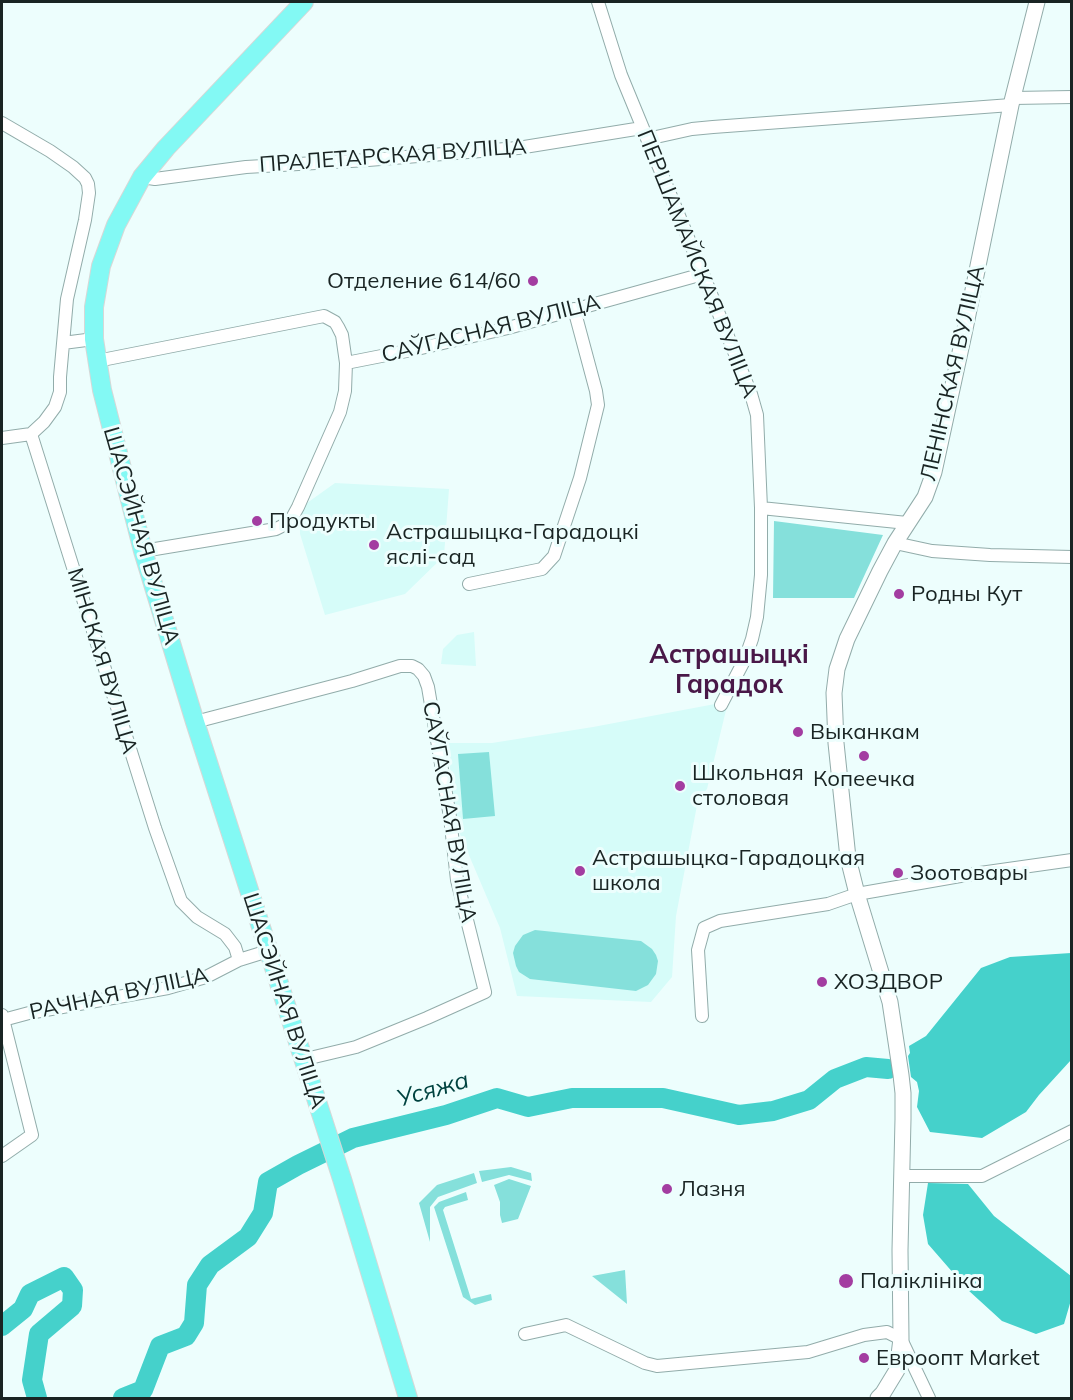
<!DOCTYPE html>
<html>
<head>
<meta charset="utf-8">
<style>
  body { margin:0 }
  #map { position:relative; width:1073px; height:1400px; overflow:hidden; background:#edfefd; font-family:Mulish,sans-serif }
  canvas { display:block }
  .frame { position:absolute; inset:0; border:3px solid #192423; pointer-events:none }
</style>
</head>
<body>
<div id="map">
<canvas width="1073" height="1400"></canvas>
<div class="frame"></div>
</div>
<script>
const ctx = document.querySelector('canvas').getContext('2d');
ctx.lineJoin = 'round';
function paint(path, color) { ctx.fillStyle = color; ctx.fill(path, 'evenodd'); }
const toPath = rows => new Path2D(rows.map(r => 'M' + r).join(''));
function strokePath(path, color, width, dash) { ctx.strokeStyle = color; ctx.lineWidth = width; ctx.lineCap = dash ? 'butt' : 'round'; ctx.setLineDash(dash || []); ctx.stroke(path); }
function label(font, color, halo, rows, align = 'center') {
  ctx.font = font + ' Mulish,sans-serif'; ctx.lineWidth = 6; ctx.setLineDash([]); ctx.textBaseline = 'middle'; ctx.strokeStyle = halo; ctx.fillStyle = color; for (const [text, x, y, turn = 0] of rows) {
    ctx.save(); ctx.translate(x, y); ctx.rotate((+turn || 0) * Math.PI / 180); ctx.textAlign = isNaN(turn) ? turn : align; if (halo) ctx.strokeText(text, 0, 0); ctx.fillText(text, 0, 0); ctx.restore();
  }
}
const built = toPath([
  [335,483,449,489,444,556,405,594,325,615,300,534,300,508],
  [474,632,476,666,441,664,443,649,457,635],
  [715,704,727,706,707,789,698,800,676,916,672,977,651,1002,517,996,500,928,457,827,447,743,492,743,593,727]
]);
const green = toPath([
  [774,521,883,535,854,598,773,598],
  [489,752,495,816,463,819,458,754],
  [535,930,641,941,652,949,656,955,658,961,656,974,648,985,636,991,530,979,519,972,516,966,513,953,515,946,523,935],
  [511,1167,531,1173,532,1181,509,1175,482,1182,479,1171],
  [474,1173,477,1183,438,1197,430,1207,430,1242,419,1203,437,1185],
  [509,1179,531,1186,518,1219,502,1223,500,1215,500,1202,494,1185],
  [466,1192,468,1200,445,1207,443,1210,471,1299,491,1294,492,1300,475,1305,463,1297,434,1207,439,1202],
  [625,1270,627,1304,592,1276]
]);
const water = toPath([
  [1071,953,1071,1060,1039,1095,1026,1112,982,1138,930,1132,917,1107,919,1091,917,1082,911,1077,908,1056,910,1053,909,1046,926,1036,981,968,1010,957],
  [928,1183,968,1184,994,1216,1071,1276,1071,1300,1064,1324,1036,1334,1002,1321,968,1290,928,1244,923,1215]
]);
const river = toPath([
  [2,1326,23,1309,30,1294,64,1277,73,1290,72,1306,39,1334,32,1380,37,1398],
  [123,1398,143,1390,160,1346,186,1336,194,1323,197,1285,210,1265,248,1237,263,1213,268,1182,298,1165,353,1138,446,1115,497,1098,528,1107,572,1098,663,1098,739,1115,773,1111,809,1100,835,1079,866,1067,888,1069]
]);
const minor = toPath([
  [598,2,621,75,703,274,751,394,757,415,761,508,761,575,757,617,752,639,745,659,721,705],
  [1013,98,1072,97],
  [2,123,50,151,73,167,85,178,88,184,89,193,85,220,67,299,60,377,60,392,55,407,44,422,31,434],
  [647,139,692,129,713,127,1011,105],
  [142,177,155,179,246,167,368,160,518,148,642,128],
  [63,343,94,339],
  [97,361,324,316,335,322,338,327,342,335,346,363,417,349,508,328,703,274],
  [31,434,155,828,181,901,197,917,225,934,235,947,239,960],
  [2,438,31,434],
  [761,508,907,523],
  [895,543,932,551,990,555,1072,557],
  [143,551,276,529,284,525,292,518,298,507,340,412,345,391,346,363],
  [469,584,542,569,554,556,580,478,598,405,596,391,574,309],
  [195,722,352,681,400,666,412,666,418,669,424,676,428,687,450,817,457,880,485,992,427,1018,356,1047,314,1057,304,1061],
  [2,1015,32,1135,2,1156],
  [702,1016,698,950,704,928,720,921,828,904,857,894,966,875,1072,860],
  [3,1020,29,1013,168,988,206,977,239,960,268,951],
  [902,1176,982,1176,1072,1131],
  [525,1334,566,1325,645,1363,657,1366,808,1352,864,1335,887,1332,901,1339,929,1398]
]);
const tertiary = toPath([
  [878,1398,883,1393,897,1370,901,1339,900,1250,903,1119,903,1093,901,1075,890,1002,857,894,848,858,836,743,834,693,837,669,847,639,880,571,895,543,925,497,934,472,964,334,1011,105,1037,2]
]);
const primary = toPath([
  [304,2,166,148,142,177,116,225,101,266,94,307,94,339,102,390,143,551,195,722,342,1179,408,1398]
]);
const markers = [
  [533,281,6,"#a33da1"],
  [257,521,6,"#a33da1"],
  [374,545,6,"#a33da1"],
  [899,594,6,"#a33da1"],
  [798,732,6,"#a33da1"],
  [864,756,6,"#a33da1"],
  [680,786,6,"#a33da1"],
  [580,871,6,"#a33da1"],
  [898,873,6,"#a33da1"],
  [822,982,6,"#a33da1"],
  [667,1189,6,"#a33da1"],
  [846,1281,8,"#a33da1"],
  [864,1358,6,"#a33da1"]
];
const streetNames = [
  ["ПРАЛЕТАРСКАЯ ВУЛІЦА",393,156,-4],
  ["ПЕРШАМАЙСКАЯ ВУЛІЦА",697,264,68],
  ["САЎГАСНАЯ ВУЛІЦА",491,329,-14],
  ["ЛЕНІНСКАЯ ВУЛІЦА",953,373,-77],
  ["ШАСЭЙНАЯ ВУЛІЦА",141,536,74],
  ["МІНСКАЯ ВУЛІЦА",102,661,73],
  ["САЎГАСНАЯ ВУЛІЦА",449,812,80],
  ["РАЧНАЯ ВУЛІЦА",119,994,-12],
  ["ШАСЭЙНАЯ ВУЛІЦА",284,1001,72]
];
const poiNames = [
  ["Отделение 614/60",521,281,"right"],
  ["Продукты",269,521],
  ["Астрашыцка-Гарадоцкі",386,532],
  ["яслі-сад",386,557],
  ["Родны Кут",911,594],
  ["Выканкам",810,732],
  ["Школьная",692,773],
  ["столовая",692,798],
  ["Копеечка",864,779,"center"],
  ["Астрашыцка-Гарадоцкая",592,858],
  ["школа",592,883],
  ["Зоотовары",910,873],
  ["ХОЗДВОР",834,982],
  ["Лазня",679,1189],
  ["Паліклініка",860,1281],
  ["Евроопт Market",876,1358]
];
const waterNames = [
  ["Усяжа",433,1090,-16]
];
const quarterNames = [
  ["Астрашыцкі",729,655],
  ["Гарадок",729,685]
];
paint(built, '#d6fcf9');
paint(green, '#85e0db');
paint(water, '#45d1cb');
strokePath(river, '#45d1cb', 20);
strokePath(minor, '#92acaa', 14);
strokePath(tertiary, '#92acaa', 17);
strokePath(primary, '#d6d8d7', 20);
strokePath(minor, '#fff', 12);
strokePath(tertiary, '#fff', 15);
strokePath(primary, '#83f9f4', 18);
for (const [x, y, r, color] of markers) { const dot = new Path2D(); dot.arc(x, y, r, 0, 2 * Math.PI); ctx.fillStyle = color; ctx.fill(dot); strokePath(dot, '#edfefd', 2); }
label('22px', '#192423', '#edfefd', streetNames);
label('22px', '#192423', '#edfefd', poiNames, 'left');
label('italic 24px', '#004340', '#edfefd', waterNames);
label('bold 26px', '#491848', '#edfefd', quarterNames);
</script>
</body>
</html>
